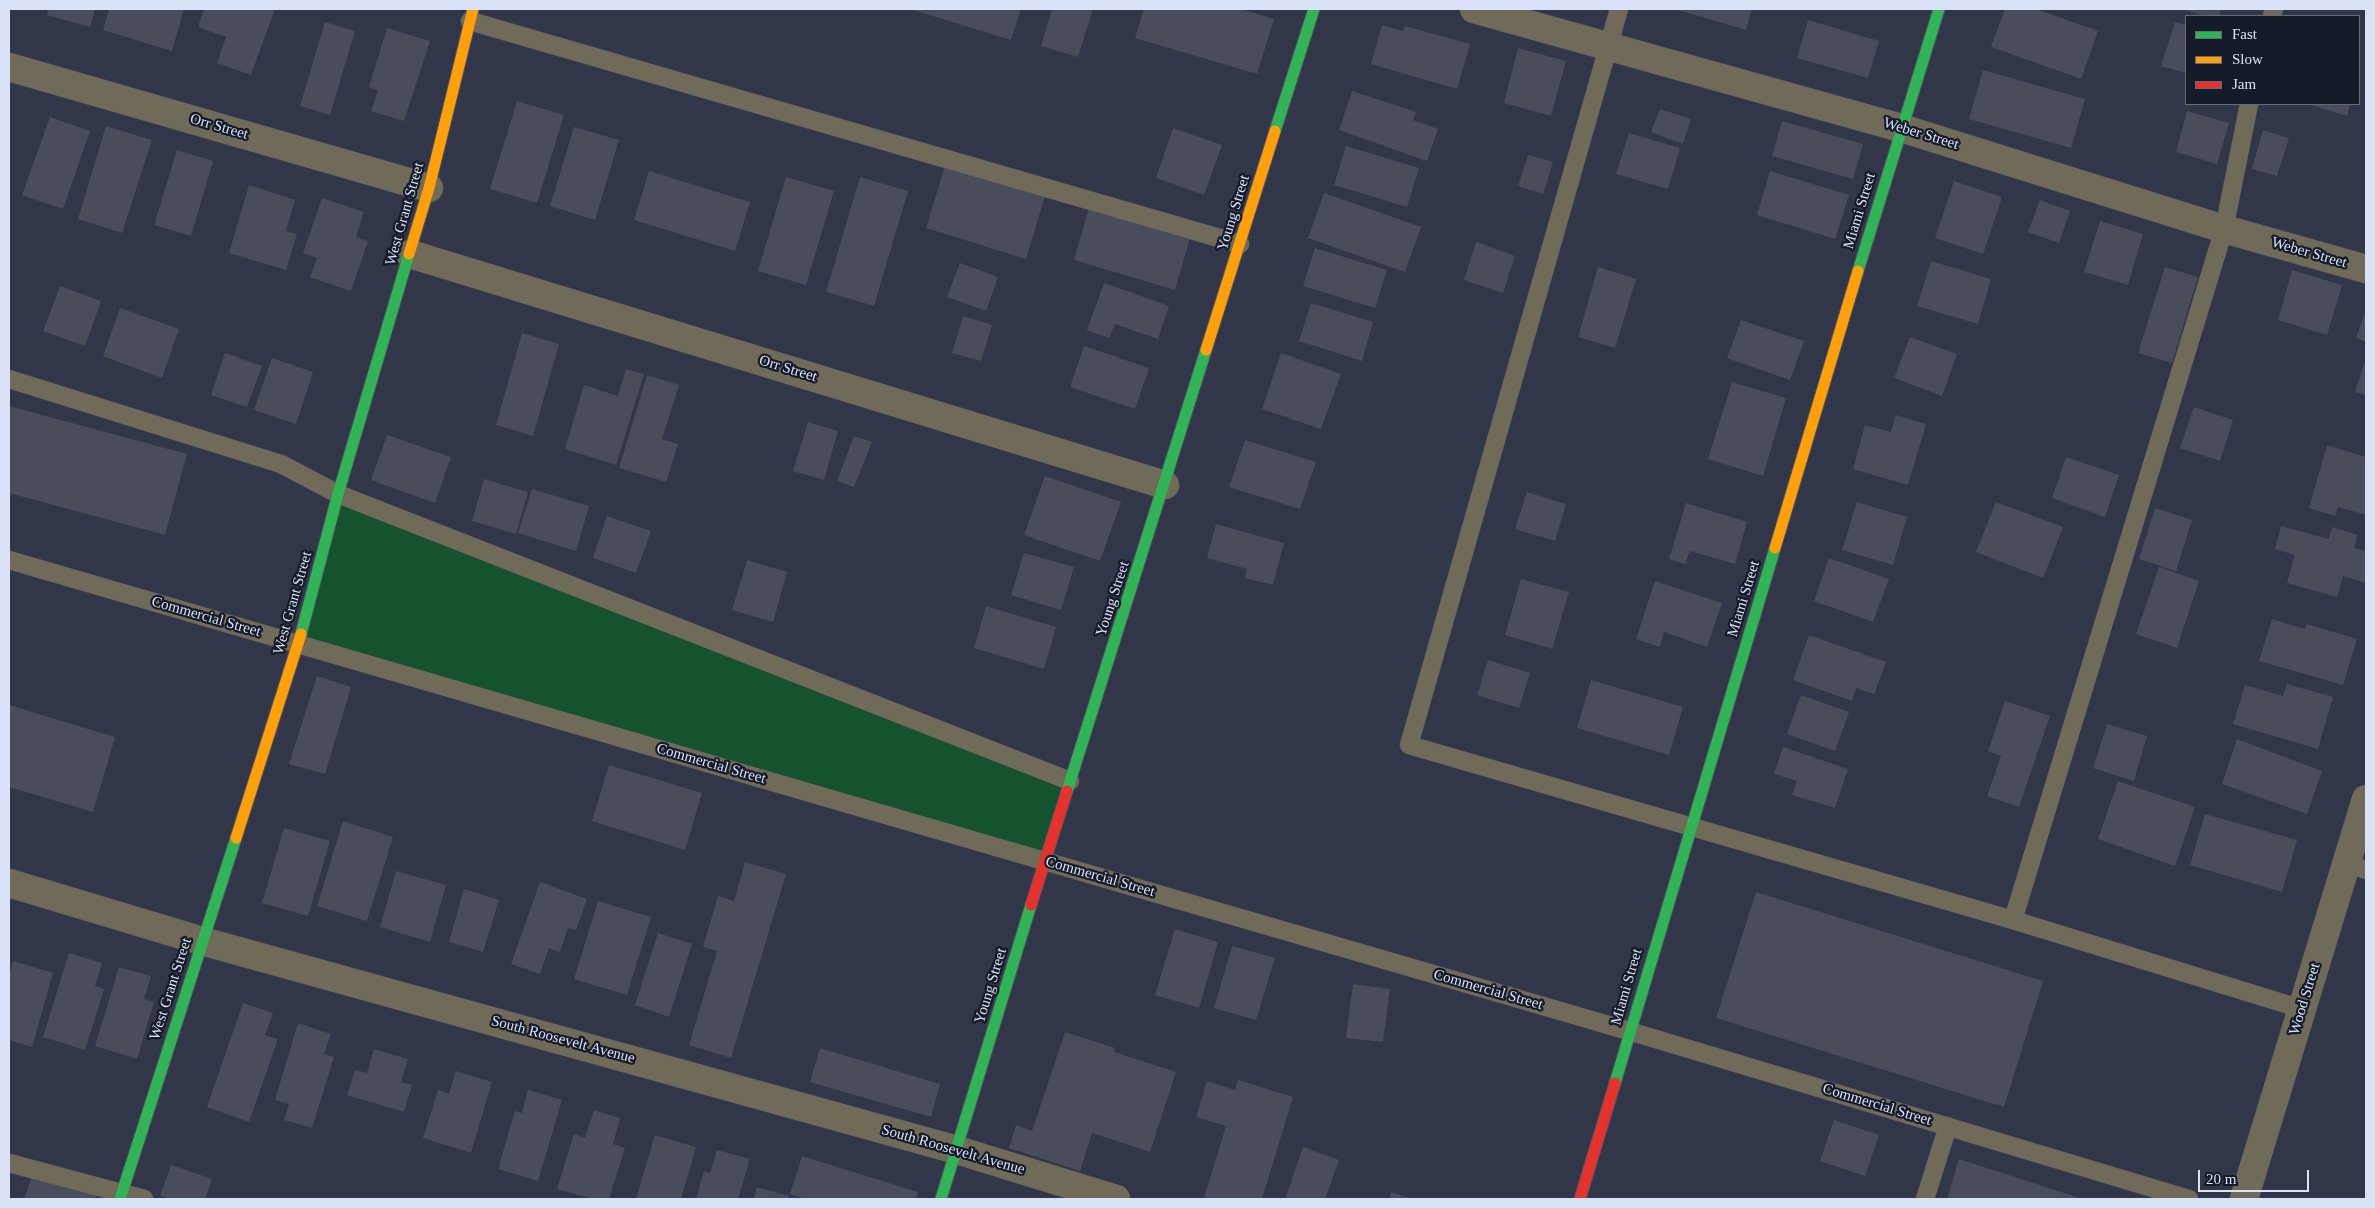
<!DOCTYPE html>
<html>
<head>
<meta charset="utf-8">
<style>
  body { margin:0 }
  #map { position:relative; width:2375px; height:1208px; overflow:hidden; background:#313749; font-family:"Times New Roman",serif }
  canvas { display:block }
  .frame { position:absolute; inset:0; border:10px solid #dae2f8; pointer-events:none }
  .legend { position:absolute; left:2185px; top:15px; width:175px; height:90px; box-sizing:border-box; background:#151a29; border:1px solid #646a7c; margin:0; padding:6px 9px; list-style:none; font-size:15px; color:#dae2f8 }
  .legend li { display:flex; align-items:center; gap:10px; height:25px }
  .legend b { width:25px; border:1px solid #646a7c }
  .scale { position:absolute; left:2198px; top:1170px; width:111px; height:22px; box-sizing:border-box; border:2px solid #dae2f8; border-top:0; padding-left:6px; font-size:15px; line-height:18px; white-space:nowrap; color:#dae2f8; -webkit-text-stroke:4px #151a29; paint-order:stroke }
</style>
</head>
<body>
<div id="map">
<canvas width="2375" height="1208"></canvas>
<div class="frame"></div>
<ul class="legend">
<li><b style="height:6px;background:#30b455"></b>Fast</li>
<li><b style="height:6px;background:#ff9f0a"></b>Slow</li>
<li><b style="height:6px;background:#e5322d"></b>Jam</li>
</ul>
<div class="scale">20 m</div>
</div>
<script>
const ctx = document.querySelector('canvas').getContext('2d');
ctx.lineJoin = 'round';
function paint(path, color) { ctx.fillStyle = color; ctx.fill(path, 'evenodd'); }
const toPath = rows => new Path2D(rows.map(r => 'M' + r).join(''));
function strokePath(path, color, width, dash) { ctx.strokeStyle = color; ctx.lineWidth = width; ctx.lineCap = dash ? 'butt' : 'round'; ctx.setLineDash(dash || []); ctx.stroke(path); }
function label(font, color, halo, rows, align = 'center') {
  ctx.font = font + ' "Times New Roman",serif'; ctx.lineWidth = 4.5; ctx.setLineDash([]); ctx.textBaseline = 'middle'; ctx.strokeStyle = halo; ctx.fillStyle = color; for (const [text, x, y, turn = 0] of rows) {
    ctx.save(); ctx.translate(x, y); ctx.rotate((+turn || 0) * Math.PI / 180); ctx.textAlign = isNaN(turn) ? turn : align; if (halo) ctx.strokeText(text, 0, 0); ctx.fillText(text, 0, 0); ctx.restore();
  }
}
const green = toPath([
  [338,494,1070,781,1045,861,298,644]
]);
const building = toPath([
  [48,9,95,9,90,27,47,15],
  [109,9,184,9,172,51,103,30],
  [204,9,275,9,251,75,217,63,226,37,198,27],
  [910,9,1021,9,1011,40],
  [1052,9,1093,9,1078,57,1041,46],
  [1144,9,1241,9,1274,19,1257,74,1135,38],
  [1675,9,1752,9,1746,30],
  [2005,9,2036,9,2098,31,2081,79,1991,47],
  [2181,9,2221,9,2219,16,2205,16],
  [1808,20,1879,41,1868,78,1797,58],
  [325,22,355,31,330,115,300,106],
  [2175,22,2186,25,2186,73,2161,66],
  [1382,25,1403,31,1405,26,1470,44,1457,89,1371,64],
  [387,28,430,41,404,121,371,111,378,90,369,87],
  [1518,48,1566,61,1551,116,1504,103],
  [1983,70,2085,99,2071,148,1969,119],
  [1352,91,1416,112,1413,120,1438,129,1427,161,1339,130],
  [517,101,564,115,537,203,490,189],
  [2308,104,2350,104,2347,116],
  [1660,109,1691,119,1683,144,1651,132],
  [2187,111,2229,123,2217,164,2176,152],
  [50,117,90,131,63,209,22,195],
  [1782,121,1863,144,1853,179,1772,156],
  [106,126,152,140,122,233,78,219],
  [574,127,619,140,595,220,550,206],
  [1173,128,1222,145,1204,195,1156,178],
  [2263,130,2289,138,2277,176,2252,169],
  [1629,133,1680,148,1668,189,1616,174],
  [1346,146,1419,168,1407,207,1334,185],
  [177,150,213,161,191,236,154,225],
  [1528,155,1553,162,1543,194,1518,186],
  [945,166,1045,196,1026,259,926,228],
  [649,171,750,202,735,251,634,220],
  [1770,171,1849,195,1835,239,1757,215],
  [786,177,834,191,806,285,758,271],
  [860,177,908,191,874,306,826,292],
  [1954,181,2002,197,1983,254,1935,238],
  [249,185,295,200,286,231,297,234,286,270,229,253],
  [1324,193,1421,227,1405,272,1308,238],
  [322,198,364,212,356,237,368,241,351,291,310,277,317,258,303,253],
  [2040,200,2070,211,2059,243,2028,232],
  [1089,208,1190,238,1175,290,1074,260],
  [2100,221,2143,234,2128,285,2084,272],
  [1476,242,1515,256,1503,293,1464,280],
  [1315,248,1387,270,1375,308,1303,286],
  [1931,261,1991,279,1978,324,1917,306],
  [960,263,998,277,986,311,947,297],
  [1598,267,1636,279,1615,348,1578,337],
  [2165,267,2198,277,2172,363,2138,353],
  [2292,270,2342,285,2327,335,2278,320],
  [1104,283,1169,306,1158,339,1115,324,1109,338,1087,330],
  [60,286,101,301,85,346,43,331],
  [1311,303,1373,322,1362,361,1299,341],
  [120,308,179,329,162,378,103,356],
  [2366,310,2366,342,2356,338],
  [963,316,992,325,981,361,952,353],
  [1741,320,1804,341,1790,380,1727,358],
  [522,333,559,344,533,436,496,425],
  [1910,337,1957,354,1942,396,1894,378],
  [1084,346,1149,368,1135,409,1070,387],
  [225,353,262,366,247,407,211,395],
  [1281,353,1341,374,1321,429,1262,409],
  [272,358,313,372,296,424,254,410],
  [2366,358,2366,395,2355,392],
  [626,369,644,374,616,465,565,449,584,385,618,396],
  [647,375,679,385,662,439,678,444,666,482,619,468],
  [1732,382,1786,398,1763,476,1708,459],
  [9,406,187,454,165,535,9,493],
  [2194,407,2233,420,2220,461,2180,448],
  [1896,415,1926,424,1908,485,1853,469,1865,425,1891,432],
  [808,422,838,431,824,480,793,471],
  [387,435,451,457,435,503,371,480],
  [854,436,872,442,854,487,837,481],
  [1245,440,1316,462,1300,509,1229,487],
  [2327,445,2366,457,2366,515,2338,507,2335,516,2309,508],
  [2066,457,2119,475,2105,517,2052,498],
  [1045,476,1121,502,1100,561,1024,535],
  [484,479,528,492,516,534,472,521],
  [532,489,589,506,576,551,518,533],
  [1527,492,1566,504,1555,541,1515,529],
  [1857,502,1907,517,1893,565,1842,550],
  [1996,502,2063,527,2043,578,1976,552],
  [1686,503,1747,522,1735,564,1690,551,1685,564,1669,559],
  [2155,508,2192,520,2176,571,2139,559],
  [607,516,651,531,636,573,593,558],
  [1216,524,1284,543,1273,585,1245,578,1247,569,1207,558],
  [2281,526,2329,539,2332,527,2358,535,2354,548,2366,551,2366,583,2343,576,2337,597,2287,583,2295,555,2275,549],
  [1024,553,1074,567,1061,610,1011,595],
  [1829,558,1889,579,1873,622,1814,601],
  [747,560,787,572,773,622,732,610],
  [2159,567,2199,581,2177,648,2136,634],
  [1521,579,1569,592,1552,649,1505,635],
  [1655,581,1722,603,1707,647,1664,632,1660,647,1636,639],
  [986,606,1056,627,1044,669,974,648],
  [2272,619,2305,629,2307,624,2357,639,2343,685,2259,661],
  [1809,635,1886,662,1874,694,1856,688,1852,701,1793,680],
  [1488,660,1530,673,1519,708,1477,695],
  [317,676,351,687,325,774,289,764],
  [1591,680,1683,707,1669,755,1577,728],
  [2287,684,2333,697,2318,749,2233,724,2245,685,2283,696],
  [1801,695,1849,712,1835,751,1787,734],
  [2005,701,2050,716,2019,807,1987,796,2001,756,1988,751],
  [9,705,115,737,93,812,9,787],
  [2107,724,2147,736,2134,781,2093,768],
  [2237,739,2322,771,2307,814,2222,784],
  [1783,747,1848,769,1835,808,1792,795,1797,781,1774,774],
  [609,765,702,793,685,850,592,821],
  [2118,781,2195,807,2175,866,2098,839],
  [2205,814,2297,840,2282,892,2190,865],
  [343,821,393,837,367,921,317,906],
  [284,828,330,841,308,916,262,903],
  [745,862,786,874,731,1058,689,1045,717,951,703,947,718,896,734,901],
  [396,871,446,885,430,942,380,927],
  [540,882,587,899,576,930,568,928,560,952,549,948,540,974,511,964],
  [464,889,499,900,483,952,449,942],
  [1756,892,2043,981,2004,1107,1716,1018],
  [598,901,651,917,627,995,574,979],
  [1175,929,1218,942,1199,1008,1155,995],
  [658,933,692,944,669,1017,635,1005],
  [1232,946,1275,958,1256,1020,1214,1008],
  [69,953,102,963,95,986,104,989,85,1050,43,1037],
  [13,961,53,973,32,1047,9,1040,9,976],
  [119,967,151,976,144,999,154,1002,137,1059,95,1046],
  [1353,984,1390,989,1383,1042,1346,1038],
  [243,1003,273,1013,265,1035,278,1039,249,1122,207,1107],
  [298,1023,331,1034,324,1054,334,1057,312,1128,284,1120,289,1104,275,1100],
  [1065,1032,1115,1048,1114,1052,1176,1072,1150,1152,1092,1133,1080,1171,1009,1148,1016,1125,1032,1131],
  [820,1048,940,1084,931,1117,810,1082],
  [374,1049,408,1059,401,1082,412,1085,404,1112,347,1095,355,1070,367,1073],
  [456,1071,492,1082,471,1153,423,1138,438,1090,449,1094],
  [1238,1080,1293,1097,1262,1199,1209,1199,1204,1198,1226,1126,1196,1117,1207,1081,1235,1090],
  [528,1090,562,1100,538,1181,498,1169,515,1111,522,1113],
  [594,1110,620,1118,613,1144,625,1148,609,1199,593,1199,557,1189,574,1134,585,1138],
  [1834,1120,1879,1135,1865,1176,1820,1161],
  [655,1135,696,1147,681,1199,636,1199],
  [1303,1147,1339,1160,1325,1199,1285,1199],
  [717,1150,750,1159,738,1199,696,1199,704,1171,710,1173],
  [802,1156,918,1192,916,1199,806,1199,790,1194],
  [1959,1159,2083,1199,1947,1199],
  [171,1165,212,1179,205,1199,170,1199,160,1196],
  [33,1173,97,1194,95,1199,24,1199],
  [757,1187,789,1196,788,1199,754,1199],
  [1391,1192,1412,1199,1389,1199]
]);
const lane = toPath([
  [1619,9,1409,745,2013,920,2302,1009],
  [2272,16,2274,9],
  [470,21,1240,244],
  [9,379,281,464,338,494,1070,781],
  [9,560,1629,1031,2189,1199],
  [2346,864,2366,870],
  [2013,920,2224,229,2249,104],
  [9,1163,144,1199],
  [1925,1199,1948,1126]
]);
const street = toPath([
  [1474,9,1901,128,2224,229,2366,269],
  [9,67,429,188],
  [410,254,1165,485],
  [9,883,202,941,957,1150,1116,1199],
  [2244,1199,2366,799]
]);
const fast = toPath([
  [1275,131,1314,9],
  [1858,271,1939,9],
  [301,634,338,494,409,254],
  [1067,791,1206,350],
  [1615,1083,1775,548],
  [120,1199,236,838],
  [941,1199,1031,905]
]);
const slow = toPath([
  [409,254,429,188,473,9],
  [1206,350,1275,131],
  [1775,548,1858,271],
  [236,838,301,634]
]);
const jam = toPath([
  [1031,905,1067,791],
  [1580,1199,1615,1083]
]);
const streetNames = [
  ["Orr Street",219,127,16],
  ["Weber Street",1921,134,17],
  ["Miami Street",1860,211,-73],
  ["Young Street",1234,213,-73],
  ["West Grant Street",405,214,-74],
  ["Weber Street",2309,253,16],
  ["Orr Street",788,369,17],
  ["Young Street",1113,599,-72],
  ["Miami Street",1744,599,-73],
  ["West Grant Street",293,603,-74],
  ["Commercial Street",206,617,16],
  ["Commercial Street",711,764,16],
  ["Commercial Street",1100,877,16],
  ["Young Street",991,986,-73],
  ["Miami Street",1627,987,-74],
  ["West Grant Street",171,989,-72],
  ["Commercial Street",1488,990,16],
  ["Wood Street",2305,999,-73],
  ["South Roosevelt Avenue",563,1040,15],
  ["Commercial Street",1877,1105,17],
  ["South Roosevelt Avenue",953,1150,16]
];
paint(green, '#15522e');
paint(building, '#484c5b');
strokePath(lane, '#4e5363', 19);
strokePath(street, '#4e5363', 29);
strokePath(fast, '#4e5363', 13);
strokePath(slow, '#4e5363', 13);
strokePath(jam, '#4e5363', 13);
strokePath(lane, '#706a59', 18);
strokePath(street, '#706a59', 28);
strokePath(fast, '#30b455', 11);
strokePath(slow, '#ff9f0a', 11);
strokePath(jam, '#e5322d', 11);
label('15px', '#dae2f8', '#151a29', streetNames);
</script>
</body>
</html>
